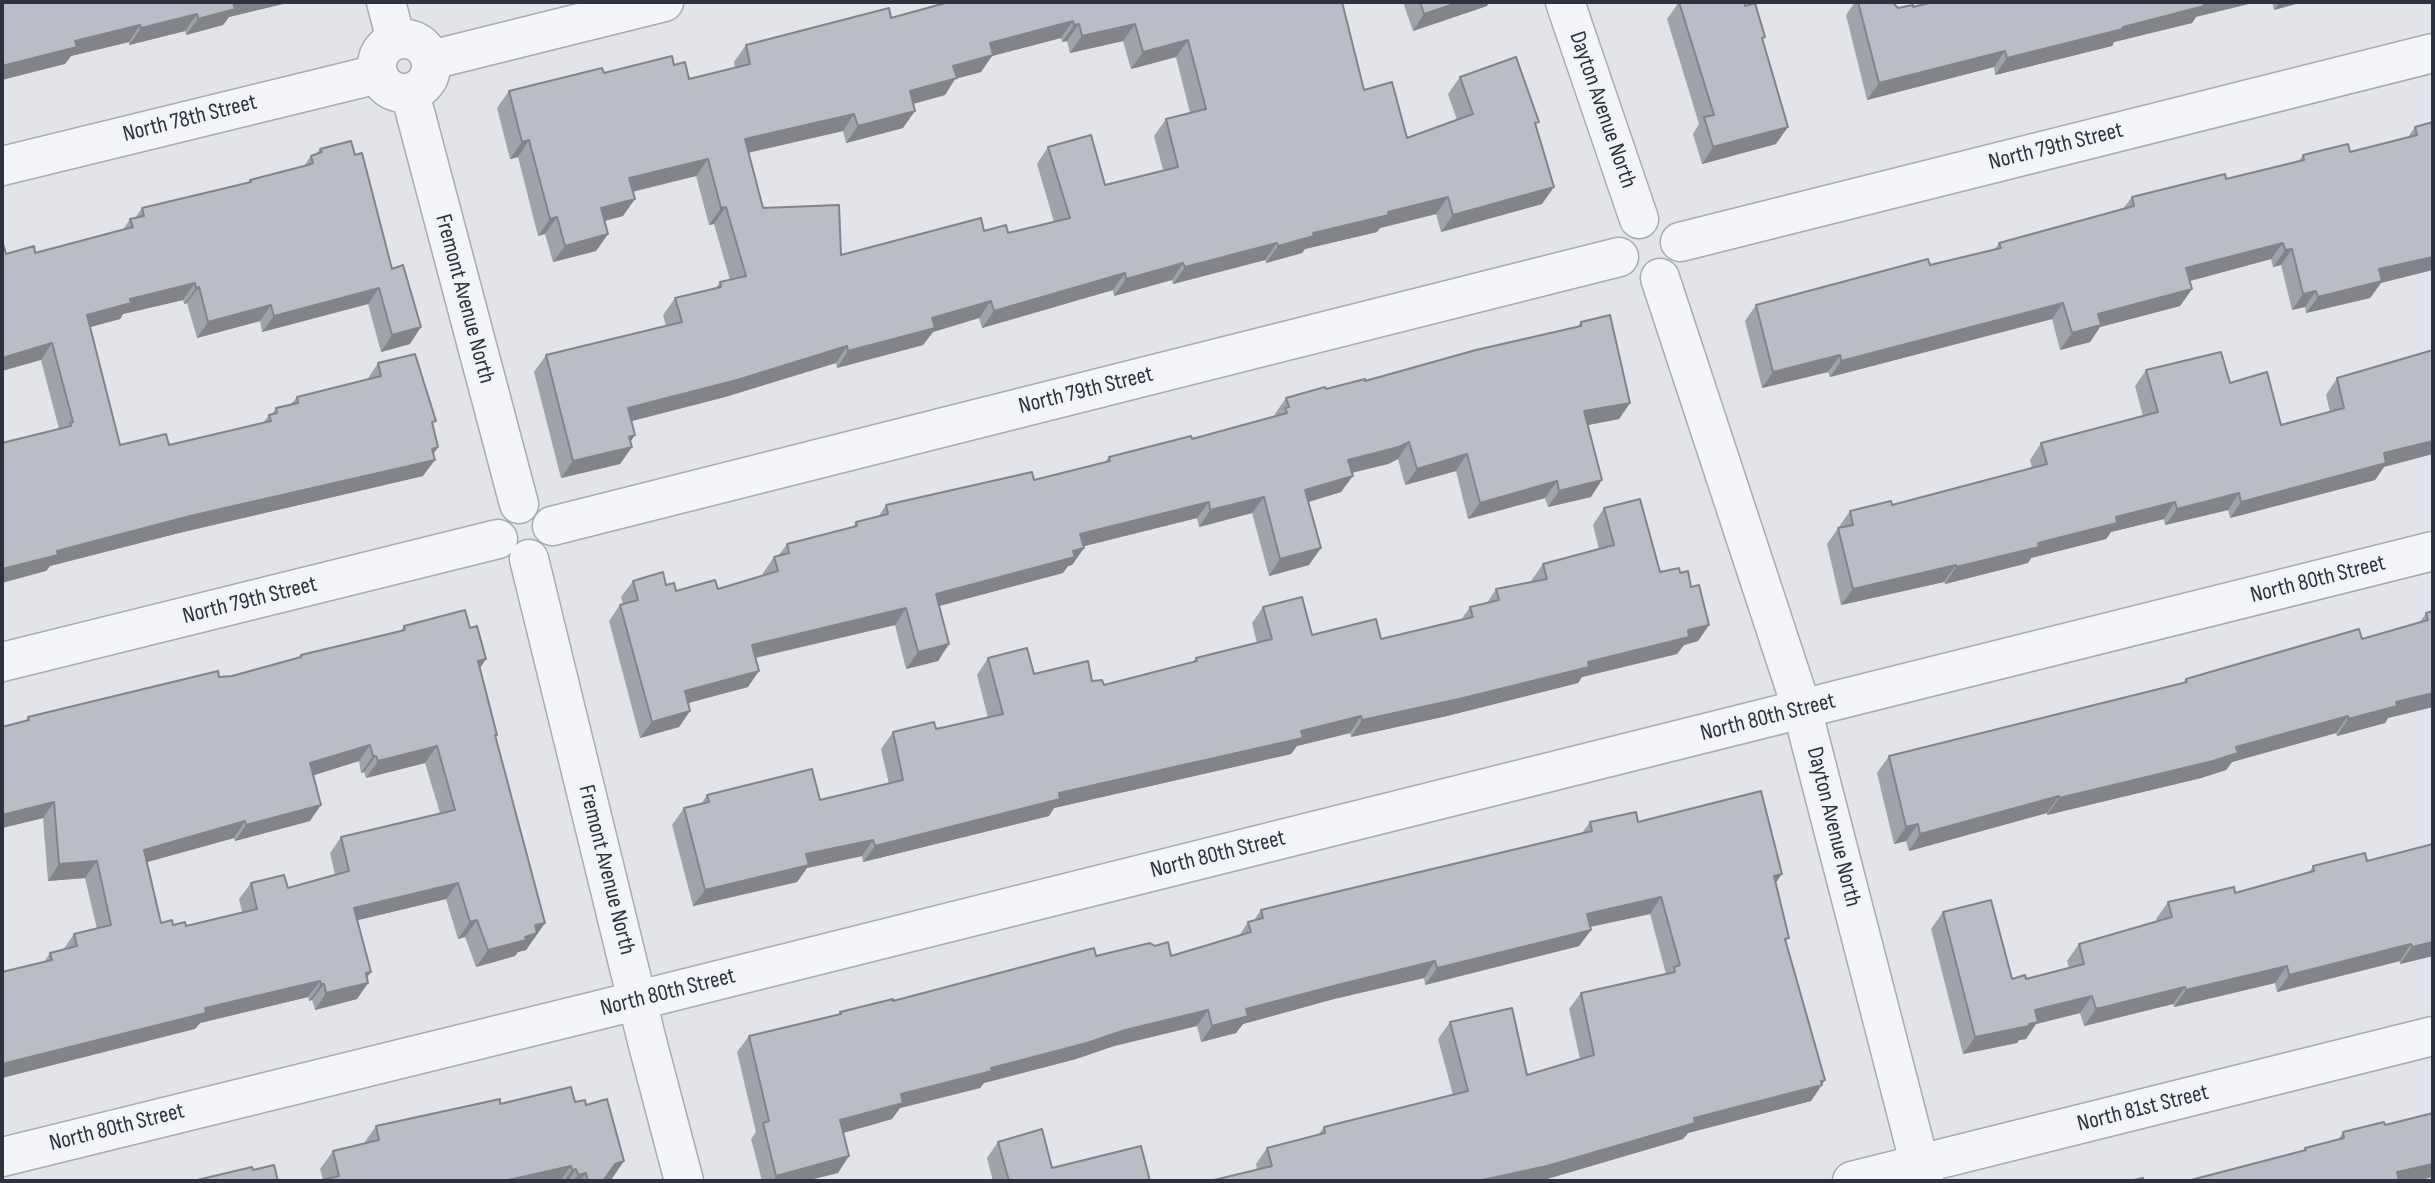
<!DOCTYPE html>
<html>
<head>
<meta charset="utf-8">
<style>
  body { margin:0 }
  #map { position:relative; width:2435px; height:1183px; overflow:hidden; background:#e2e4e9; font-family:"Sofia Sans Condensed",sans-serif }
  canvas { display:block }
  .frame { position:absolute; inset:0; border:4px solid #2c323f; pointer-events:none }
</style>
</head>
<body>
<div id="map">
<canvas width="2435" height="1183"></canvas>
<div class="frame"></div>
</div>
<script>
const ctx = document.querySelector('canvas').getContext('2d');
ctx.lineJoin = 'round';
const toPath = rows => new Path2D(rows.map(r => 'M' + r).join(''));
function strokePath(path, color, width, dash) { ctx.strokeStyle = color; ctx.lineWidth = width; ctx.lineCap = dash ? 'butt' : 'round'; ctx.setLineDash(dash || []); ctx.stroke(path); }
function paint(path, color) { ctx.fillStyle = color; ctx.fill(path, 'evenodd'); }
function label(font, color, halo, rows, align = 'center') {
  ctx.font = font + ' "Sofia Sans Condensed",sans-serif'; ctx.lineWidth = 6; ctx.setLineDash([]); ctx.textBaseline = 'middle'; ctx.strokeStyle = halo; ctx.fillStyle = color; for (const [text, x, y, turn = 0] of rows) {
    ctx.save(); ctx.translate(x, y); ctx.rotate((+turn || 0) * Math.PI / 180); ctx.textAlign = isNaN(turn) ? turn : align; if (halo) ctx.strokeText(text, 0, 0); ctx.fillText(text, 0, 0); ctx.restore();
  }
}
const minor = toPath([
  [386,2,396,40],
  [1565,2,1639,219],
  '377 66a27 27 0 1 1 54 0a27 27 0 1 1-54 0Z',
  [431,60,664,2],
  [410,93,519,504],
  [2,166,378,74],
  [1680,242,2433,53],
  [1660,278,1802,709,1924,1181],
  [552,526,1619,257],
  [529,559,647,1041,684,1181],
  [2,662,498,539],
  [2,1157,595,1011,2433,551],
  [1852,1181,2433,1036]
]);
const wall = toPath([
  [2,2,291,2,229,17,223,25,186,35,185,31,129,45,129,42,71,56,65,64],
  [949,2,1346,2,1342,3,1364,90,1407,138,1457,120,1448,94,1460,77,1536,126,1542,204,1441,232,1436,214,1380,228,1377,232,1305,249,1302,253,1266,263,1265,260,1173,284,1172,280,1114,296,1113,290,982,328,979,318,933,332,923,345,837,368,836,363,725,397,632,421,635,435,630,442,632,447,620,464,561,478,534,372,546,355,666,326,663,315,675,298,716,288,720,282,730,280,714,224,709,225,696,176,633,192,623,216,604,221,608,234,596,251,553,262,545,234,538,236,518,157,510,159,497,108,509,91,604,73,674,65,689,79,735,68,734,62,746,45,891,18],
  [1061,38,1062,42,1067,41,1070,53,1123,41,1131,69,1176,57,1190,113,1166,119,1154,136,1163,170,1105,185,1048,147,1037,164,1054,222,1008,233,984,231,841,255,763,208,748,153,843,131,846,143,903,128,913,104,945,95,955,79,981,72,992,56],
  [1403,2,1489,2,1487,6,1413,31],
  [1679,2,1745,6,1762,41,1776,144,1702,164,1693,134,1699,124,1667,19],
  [1855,2,1892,2,1898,8,1913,7,2196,17,2192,23,2114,42,2112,46,1995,75,1994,67,1867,100,1846,15],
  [2272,2,2303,2,2274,10],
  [2433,122,2381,283,2370,298,2306,313,2305,307,2292,310,2281,265,2273,267,2271,259,2190,281,2192,289,2180,306,2100,327,2090,342,2060,350,2052,319,1830,377,1828,372,1762,388,1745,321,1756,305,1930,265,1995,249,1999,243,2123,209,2132,197,2226,179,2299,161,2303,155,2350,152,2408,137,2415,127],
  [320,149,410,344,381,352,368,304,262,332,260,321,197,338,187,303,184,304,183,300,123,314,120,319,90,327,120,445,169,445,263,423,269,415,272,414,276,408,291,404,297,397,367,380,378,363,433,425,433,454,423,476,179,533,50,566,46,571,59,429,41,360,6,254,35,253,123,230,130,219,135,218,142,208,248,183,250,180,304,166,311,156,316,154],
  [1581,322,1630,403,1619,419,1588,425,1591,497,1548,507,1545,498,1468,519,1456,471,1405,485,1398,459,1388,464,1352,473,1341,492,1309,502,1309,565,1269,576,1252,513,1199,527,1197,518,1084,546,1084,548,1072,565,1068,566,1063,573,939,606,949,644,938,661,906,669,895,625,756,658,748,687,688,703,690,711,679,727,640,738,609,621,620,605,623,604,621,597,633,581,666,585,676,591,718,589,763,575,763,573,774,557,778,556,787,544,853,527,856,522,878,517,886,505,1034,480,1105,462,1109,457,1192,439,1275,416,1275,414,1286,398,1365,381,1577,327],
  [2146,370,2230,383,2281,425,2330,412,2326,395,2337,378,2384,467,2375,480,2230,518,2228,510,2165,525,2164,519,2111,532,2106,539,2031,558,2028,563,1945,584,1944,582,1841,605,1827,544,1850,511,1892,505,2032,468,2030,460,2041,443,2143,416,2135,386],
  [1604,508,1660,572,1680,573,1691,587,1709,625,1698,641,1684,645,1677,654,1582,677,1578,683,1447,716,1351,737,1350,733,1297,746,1291,754,1054,808,1049,816,863,862,862,856,807,868,797,882,693,906,672,825,684,808,701,804,707,795,820,800,889,784,881,749,893,732,936,729,988,718,977,675,988,658,1034,674,1092,681,1104,685,1193,662,1196,658,1257,643,1252,623,1263,607,1312,635,1381,639,1461,620,1470,607,1487,603,1496,589,1532,582,1531,581,1543,564,1599,549,1593,525],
  [2433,611,2433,707,2388,718,2385,723,2337,736,2336,733,2232,762,2226,770,2201,778,2047,815,2047,813,1909,851,1906,841,1894,844,1877,773,1889,756,2182,684,2186,679,2362,639,2420,622,2426,613],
  [404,626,480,668,497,735,495,737,545,923,526,950,518,952,515,956,476,967,465,937,458,939,446,899,357,920,368,983,357,999,315,1010,312,1000,309,1001,308,997,200,1023,195,1029,44,962,50,953,63,950,74,934,97,929,85,878,48,881,43,818,2,828,2,727,26,721,28,717,219,677,232,676,299,658,301,655,400,632],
  [359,761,361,773,364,772,366,778,425,763,440,813,341,837,330,853,335,875,288,888,251,883,239,899,242,912,186,926,161,923,147,862,234,838,235,841,310,821,313,775],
  [1590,822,1638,822,1775,883,1786,942,1825,1080,1811,1101,1688,1133,1683,1139,1540,1181,1210,1181,1257,1170,1256,1164,1267,1148,1318,1135,1324,1127,1453,1095,1438,1039,1450,1022,1527,1075,1580,1059,1569,1009,1581,993,1666,974,1650,914,1590,927,1591,930,1579,946,1425,985,1424,978,1334,999,1243,1024,1236,1033,1201,1042,1197,1026,1114,1046,1076,1059,984,1083,980,1088,900,1108,892,1119,843,1133,838,1173,805,1181,762,1181,751,1139,756,1132,737,1052,749,1036,838,1015,840,1012,1096,956,1171,956,1239,936,1248,922,1254,920,1261,910,1582,833],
  [2433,844,2433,956,2400,964,2400,961,2277,992,2275,983,2174,1007,2173,1004,2084,1026,2080,1013,2036,1024,2026,1039,2019,1040,2017,1043,1963,1054,1931,929,1943,912,2012,979,2026,979,2069,968,2067,961,2079,944,2157,922,2156,919,2168,902,2235,893,2309,873,2313,866,2367,861],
  [575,1102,611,1180,604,1181,318,1181,323,1180,320,1169,333,1151,364,1143,376,1126,500,1104],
  [2433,1113,2433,1177,2416,1181,2303,1151,2305,1148,2338,1140,2343,1132,2385,1125],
  [998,1142,1052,1168,1150,1181,993,1181,987,1158]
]);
const shadedWall = toPath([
  [233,2,291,2,229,17,223,25,186,35,198,19],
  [1460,2,1489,2,1487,6,1413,31,1424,14],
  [2203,2,2257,2,2196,17,2192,23,2114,42,2112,46,1995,75,2007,58,2123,27],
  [2280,2,2303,2,2274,10],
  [197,14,185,31,129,45,141,28],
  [1073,21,1061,38,992,56,981,72,955,79,945,95,898,108,910,91,953,66,990,43],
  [1079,24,1067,41,1062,42,1074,25],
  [1135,24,1123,41,1070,53,1082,36],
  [140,25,129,42,71,56,65,64,2,80,2,66,75,41],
  [1188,40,1176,57,1131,69,1143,52],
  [2005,51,1994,67,1867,100,1879,83],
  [915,111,903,128,846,143,858,126],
  [854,114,843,131,733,156,745,139],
  [1788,127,1776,144,1702,164,1713,147],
  [529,140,518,157,510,159,522,142],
  [708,159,696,176,617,195,629,178],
  [1554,187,1542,204,1441,232,1453,215],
  [1448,197,1436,214,1380,228,1377,232,1305,249,1302,253,1266,263,1278,246,1313,233,1388,212],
  [635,199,623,216,589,225,601,208],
  [726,207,714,224,709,225,721,208],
  [557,217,545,234,538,236,550,219],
  [608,234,596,251,553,262,565,246],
  [1277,243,1265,260,1173,284,1185,267],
  [2283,243,2271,259,2175,285,2186,268],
  [2292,249,2281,265,2273,267,2285,250],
  [2433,257,2433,270,2381,283,2370,298,2306,313,2318,297,2379,269],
  [1183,263,1172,280,1114,296,1126,279],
  [1125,273,1113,290,982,328,994,311],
  [195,283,183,300,123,314,120,319,76,331,87,315,130,299],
  [199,287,187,303,184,304,196,288],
  [379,288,368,304,262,332,274,316],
  [2192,289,2180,306,2100,327,2090,342,2060,350,2072,333,2098,314],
  [2316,291,2305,307,2292,310,2303,294],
  [991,301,979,318,933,332,923,345,837,368,848,351,932,318],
  [2063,303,2052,319,1830,377,1841,361],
  [271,305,260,321,197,338,208,322],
  [421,327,410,344,381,352,392,335],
  [52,343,41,360,2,371,2,358],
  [847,346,836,363,725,397,616,425,628,408],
  [1840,355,1828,372,1762,388,1773,372],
  [1630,403,1619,419,1573,428,1584,411],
  [635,435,626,448,632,447,620,464,561,478,573,461],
  [2433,441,2433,454,2384,467,2375,480,2230,518,2241,502,2384,453],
  [1409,442,1398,459,1388,464,1337,476,1348,460],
  [438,447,429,461,435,460,423,476,179,533,50,566,46,571,2,583,2,569,57,551],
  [1467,454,1456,471,1405,485,1417,469],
  [1353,476,1341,492,1294,506,1305,490],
  [1602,480,1591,497,1548,507,1559,491],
  [1557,481,1545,498,1468,519,1480,503],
  [2239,493,2228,510,2165,525,2177,509],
  [1264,497,1252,513,1199,527,1210,510],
  [1209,502,1197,518,1069,550,1080,534],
  [2175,502,2164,519,2111,532,2106,539,2031,558,2028,563,1945,584,1956,567,2038,543,2116,517],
  [1084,548,1072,565,1068,566,1063,573,924,610,936,594],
  [1321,548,1309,565,1269,576,1280,559],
  [1956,565,1944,582,1841,605,1853,589],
  [906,608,895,625,740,661,752,645],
  [1709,625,1698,641,1684,645,1677,654,1582,677,1578,683,1447,716,1351,737,1362,720,1588,662,1688,630],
  [949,644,938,661,906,669,918,652],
  [486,659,475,676,478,661],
  [759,671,748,687,673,707,685,691],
  [2433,693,2433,707,2388,718,2385,723,2337,736,2348,719,2396,702],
  [690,711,679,727,640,738,652,722],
  [1361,716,1350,733,1297,746,1291,754,1054,808,1049,816,863,862,875,846,1059,793],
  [2348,716,2336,733,2232,762,2226,770,2201,778,2047,815,2059,798,2236,747],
  [370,745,359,761,299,780,310,763],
  [437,746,425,763,366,778,378,761],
  [373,756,376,756,364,772,361,773],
  [2059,796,2047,813,1909,851,1920,834],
  [54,802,43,818,2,828,2,815],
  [321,805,310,821,235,841,246,825],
  [245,821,234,838,133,866,144,850],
  [1918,824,1906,841,1894,844,1906,827],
  [873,840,862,856,807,868,797,882,693,906,705,890,806,854],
  [97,861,85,878,48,881,59,864],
  [1782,874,1770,891,1774,876],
  [458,883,446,899,342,924,354,908],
  [1661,897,1650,914,1575,930,1587,914],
  [477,920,465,937,458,939,470,922],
  [545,923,526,950,518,952,515,956,476,967,488,950,535,925],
  [1591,930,1579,946,1425,985,1437,968],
  [2433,942,2433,956,2400,964,2412,947],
  [2411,944,2400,961,2277,992,2289,975],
  [1435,961,1424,978,1334,999,1243,1024,1236,1033,1201,1042,1212,1026,1246,1009,1345,983],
  [2287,966,2275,983,2174,1007,2186,990],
  [371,972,362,984,368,983,357,999,315,1010,326,993,366,973],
  [320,981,308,997,200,1023,195,1029,2,1078,2,1064,205,1008],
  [321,984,324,984,312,1000,309,1001],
  [2185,987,2173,1004,2084,1026,2096,1009],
  [2092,996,2080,1013,2036,1024,2026,1039,2019,1040,2017,1043,1963,1054,1975,1037,2035,1010],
  [1208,1010,1197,1026,1114,1046,1076,1059,984,1083,980,1088,900,1108,892,1119,829,1137,840,1120,901,1094,1125,1030],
  [1825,1080,1811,1101,1688,1133,1683,1139,1540,1181,1478,1181],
  [849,1156,838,1173,805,1181,773,1181,776,1176],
  [624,1161,611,1180,603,1181,615,1164],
  [2433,1164,2433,1177,2416,1181,2390,1181,2397,1172],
  [571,1166,560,1181,504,1181],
  [576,1169,568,1181,564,1181,572,1170],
  [586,1173,580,1181,573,1181,578,1175]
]);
const building = toPath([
  [2,2,236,2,233,2,235,9,198,19,197,14,141,28,140,25,75,41,77,47,2,66,2,2],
  [949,2,1342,2,1364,90,1392,82,1407,138,1473,114,1460,77,1516,57,1539,122,1535,123,1554,187,1453,215,1448,197,1388,212,1389,215,1313,233,1314,236,1278,246,1277,243,1185,267,1183,263,1126,279,1125,273,994,311,991,301,932,318,935,328,848,351,847,346,737,380,628,408,635,435,629,437,632,447,573,461,546,355,682,322,675,298,721,287,720,282,746,276,726,207,721,208,708,159,629,178,635,199,601,208,608,234,565,246,557,217,550,219,529,140,522,142,509,91,602,68,604,73,672,56,674,65,685,62,689,79,750,64,746,45,889,8,891,18,949,2],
  [1073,21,1074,25,1079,24,1082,36,1135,24,1143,52,1188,40,1206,109,1166,119,1178,167,1105,185,1091,135,1048,147,1070,218,1008,233,1006,225,984,231,981,218,841,255,839,205,763,208,745,139,854,114,858,126,915,111,910,91,957,78,953,66,993,55,990,43,1073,21],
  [1420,2,1460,2,1424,14,1420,2],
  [1679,2,1744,2,1745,6,1755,3,1765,37,1762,38,1788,127,1713,147,1704,117,1714,115,1679,2],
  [1858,2,1892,2,1898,8,1913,5,1913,7,1933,2,2203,2,2204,6,2123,27,2123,29,2007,58,2005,51,1879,83,1858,2],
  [2433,122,2433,257,2379,269,2382,281,2318,297,2316,291,2303,294,2292,249,2285,250,2283,243,2186,268,2192,289,2098,314,2101,325,2072,333,2063,303,1841,361,1840,355,1773,372,1756,305,1928,259,1930,265,2001,248,1999,243,2134,206,2132,197,2225,174,2226,179,2304,160,2303,155,2348,144,2350,152,2417,135,2415,127,2433,122],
  [351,141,355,155,362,153,392,269,403,265,421,327,392,335,379,288,274,316,271,305,208,322,199,287,196,288,195,283,130,299,131,303,87,315,120,445,166,434,169,445,271,421,269,415,277,413,276,408,298,403,297,397,381,376,378,363,415,354,436,421,432,422,438,447,432,449,435,460,190,516,57,551,58,555,2,569,2,443,71,426,70,423,73,422,52,343,2,358,2,240,6,254,34,246,35,253,133,227,130,219,144,216,142,208,251,182,250,180,308,165,313,163,311,156,322,152,320,149,351,141],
  [1610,315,1630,403,1584,411,1602,480,1559,491,1557,481,1480,503,1467,454,1417,469,1409,442,1399,447,1348,460,1353,476,1305,490,1321,548,1280,559,1264,497,1210,510,1209,502,1080,534,1084,548,1073,551,1075,557,936,594,949,644,918,652,906,608,752,645,759,671,685,691,690,711,652,722,620,605,638,600,633,581,663,572,666,585,674,583,676,591,715,580,718,589,778,571,774,557,789,553,787,544,857,526,856,522,888,514,886,505,1032,472,1034,480,1110,461,1109,457,1191,436,1192,439,1287,413,1285,408,1289,407,1286,398,1325,387,1326,389,1365,379,1365,381,1476,350,1581,326,1581,322,1610,315],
  [2433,350,2433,441,2384,453,2386,463,2241,502,2239,493,2177,509,2175,502,2116,517,2117,523,2038,543,2039,547,1956,567,1956,565,1853,589,1838,528,1853,525,1850,511,1891,501,1892,505,2047,464,2041,443,2158,412,2146,370,2221,352,2230,383,2267,372,2281,425,2344,408,2337,378,2433,350],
  [1640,499,1660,572,1679,568,1680,573,1688,571,1691,587,1699,585,1709,625,1688,630,1689,637,1588,662,1589,667,1459,699,1362,720,1361,716,1301,731,1303,738,1059,793,1060,799,875,846,873,840,806,854,809,865,705,890,684,808,709,802,707,795,812,769,820,800,903,780,893,732,934,722,936,729,1003,714,988,658,1027,648,1034,674,1088,661,1092,681,1102,680,1104,685,1197,661,1196,658,1272,639,1263,607,1302,597,1312,635,1376,619,1381,639,1473,617,1470,607,1499,600,1496,589,1547,579,1543,564,1614,545,1604,508,1640,499],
  [465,610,470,628,477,626,486,659,478,661,497,735,495,735,545,923,535,925,537,933,525,937,526,940,488,950,477,920,470,922,458,883,354,908,371,972,366,973,368,983,326,993,324,984,321,984,320,981,205,1008,206,1013,2,1064,2,972,52,960,50,953,77,946,74,934,111,925,97,861,59,864,54,802,2,815,2,727,29,720,28,717,218,671,219,677,232,676,301,657,301,655,405,630,404,626,465,610],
  [370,745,373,756,376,756,378,761,437,746,455,810,341,837,349,871,288,888,284,875,251,883,257,909,186,926,185,922,173,925,172,920,161,923,144,850,245,821,246,825,321,805,310,763,370,745],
  [2433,611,2433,693,2396,702,2397,706,2348,719,2348,716,2236,747,2238,753,2213,761,2059,798,2059,796,1920,834,1918,824,1906,827,1889,756,2187,682,2186,679,2359,629,2362,639,2428,620,2426,613,2433,611],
  [1761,791,1782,874,1774,876,1789,938,1785,939,1825,1080,1821,1081,1822,1085,1694,1118,1695,1123,1547,1166,1478,1181,1210,1181,1272,1166,1267,1148,1325,1133,1324,1127,1468,1091,1450,1022,1512,1008,1527,1075,1594,1055,1581,993,1675,972,1674,967,1680,965,1661,897,1587,914,1591,930,1437,968,1435,961,1345,983,1246,1009,1248,1016,1212,1026,1208,1010,1125,1030,1087,1043,991,1068,992,1071,901,1094,903,1103,840,1120,849,1156,776,1176,763,1123,769,1121,749,1036,841,1014,840,1012,893,999,893,1001,1094,948,1096,956,1150,943,1155,946,1168,942,1171,956,1251,932,1248,922,1263,918,1261,910,1281,905,1592,831,1590,822,1636,812,1638,822,1761,791],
  [2433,844,2433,942,2412,947,2411,944,2289,975,2287,966,2186,990,2185,987,2096,1009,2092,996,2035,1010,2038,1022,2029,1024,2029,1026,1975,1037,1943,912,1991,900,2012,979,2025,975,2026,979,2084,964,2079,944,2172,917,2168,902,2234,887,2235,893,2314,871,2313,866,2365,853,2367,861,2433,844],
  [571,1087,575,1102,585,1100,586,1105,607,1099,624,1161,615,1164,603,1181,588,1181,586,1173,578,1175,576,1169,572,1170,571,1166,504,1181,318,1181,339,1176,333,1151,379,1140,376,1126,500,1099,500,1104,571,1087],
  [2433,1113,2433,1164,2397,1172,2399,1181,2187,1181,2306,1150,2305,1148,2344,1138,2343,1132,2384,1122,2385,1125,2433,1113],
  [1042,1129,1052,1168,1141,1146,1150,1181,1009,1181,998,1142,1042,1129],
  [274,1165,278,1181,193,1181,252,1167,253,1170,274,1165],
  [2143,1178,2144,1181,2130,1181,2143,1178]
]);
const streetNames = [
  ["Dayton Avenue North",1602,110,71],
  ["North 78th Street",190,119,-14],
  ["North 79th Street",2056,147,-14],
  ["Fremont Avenue North",464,299,75],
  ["North 79th Street",1086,391,-14],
  ["North 80th Street",2318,580,-14],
  ["North 79th Street",250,601,-14],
  ["North 80th Street",1768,718,-14],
  ["Dayton Avenue North",1833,827,76],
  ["North 80th Street",1218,855,-14],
  ["Fremont Avenue North",606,870,76],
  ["North 80th Street",668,993,-14],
  ["North 81st Street",2143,1109,-14],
  ["North 80th Street",117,1128,-14]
];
strokePath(minor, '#a8abb3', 41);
strokePath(minor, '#f4f5f8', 38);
paint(wall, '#a0a3a9');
paint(shadedWall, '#82848a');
paint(building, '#babdc5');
strokePath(building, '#82848a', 2);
label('23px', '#2c323f', '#f2f3f6', streetNames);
</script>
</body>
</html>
